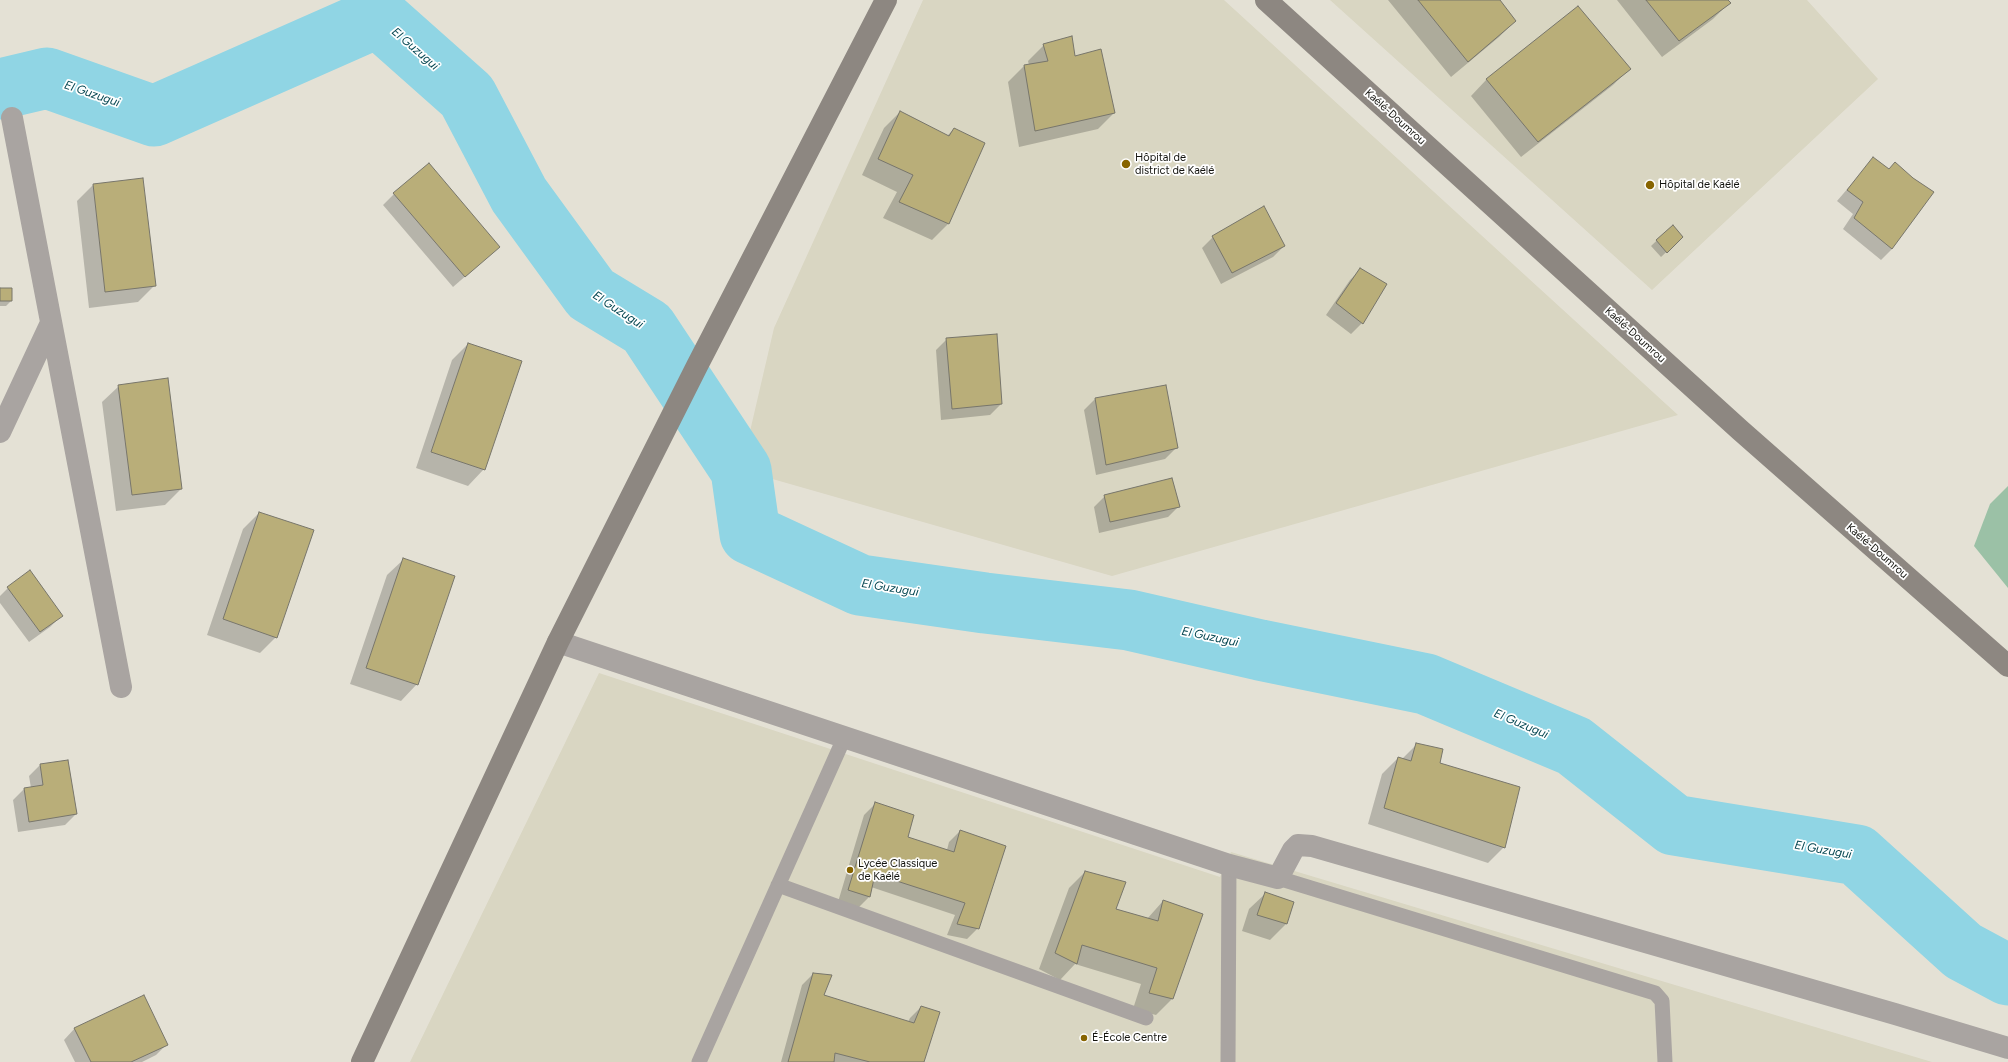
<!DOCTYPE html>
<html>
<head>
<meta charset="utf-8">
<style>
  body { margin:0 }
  canvas { display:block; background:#e4e1d5 }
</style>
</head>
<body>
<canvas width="2008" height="1062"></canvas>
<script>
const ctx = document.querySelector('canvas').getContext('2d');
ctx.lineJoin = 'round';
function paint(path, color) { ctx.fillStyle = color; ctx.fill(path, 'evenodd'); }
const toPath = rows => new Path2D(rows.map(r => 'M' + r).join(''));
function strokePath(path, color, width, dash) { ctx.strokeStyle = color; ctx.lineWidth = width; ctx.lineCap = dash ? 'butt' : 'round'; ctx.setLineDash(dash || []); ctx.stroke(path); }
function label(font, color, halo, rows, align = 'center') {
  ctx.font = font + ' Figtree,sans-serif'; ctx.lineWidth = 3.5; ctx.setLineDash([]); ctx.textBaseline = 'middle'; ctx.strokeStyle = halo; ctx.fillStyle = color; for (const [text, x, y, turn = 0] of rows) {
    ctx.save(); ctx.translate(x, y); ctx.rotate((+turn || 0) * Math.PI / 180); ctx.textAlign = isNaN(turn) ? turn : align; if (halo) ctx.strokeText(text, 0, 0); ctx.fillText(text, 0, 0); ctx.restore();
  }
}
const built = toPath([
  [923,0,1224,0,1678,415,1112,576,741,470,774,328],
  [1330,0,1807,0,1878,79,1652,290],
  [599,673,1220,877,1231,852,1932,1062,410,1062]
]);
const green = toPath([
  [2008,486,2008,588,1974,546,1990,504]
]);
const shadow = toPath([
  [1388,0,1498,0,1515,21,1499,37,1451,77],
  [1617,0,1727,0,1729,3,1713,19,1662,57],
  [1044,45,1074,57,1114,113,1098,129,1019,147,1008,82,1024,66,1029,65,1028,61],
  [1629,69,1613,85,1521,157,1471,96,1487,79],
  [900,112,947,136,954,129,984,144,948,224,932,240,883,218,897,192,862,175,884,128],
  [1873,159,1892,249,1881,260,1843,229,1853,214,1837,201],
  [93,185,154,286,138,302,89,308,77,201],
  [394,194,499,247,453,287,383,205],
  [1672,226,1682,237,1661,257,1651,246],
  [1213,237,1284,246,1273,257,1221,284,1202,248],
  [1361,269,1362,323,1351,334,1326,315,1350,280],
  [0,289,11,301,6,306,0,306],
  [947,339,1001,404,990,415,941,420,936,350],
  [468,344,484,469,468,486,416,468,452,360],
  [119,386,181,489,165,505,116,511,102,402],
  [1095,399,1176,448,1165,459,1096,475,1084,410],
  [1105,496,1179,506,1168,517,1099,533,1094,507],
  [259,513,276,637,260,653,207,635,243,529],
  [404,559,417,684,401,701,350,684,387,575],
  [8,588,61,616,50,627,29,642,0,603,0,596],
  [1417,744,1439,764,1504,847,1488,863,1368,824,1382,774,1398,758,1402,759],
  [40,765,76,814,65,825,18,832,13,800,24,789,31,788,29,776],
  [875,804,907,838,947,850,949,842,960,831,978,928,967,939,947,935,955,915,871,887,869,897,858,908,838,902,864,815],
  [1085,872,1115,909,1147,919,1163,901,1201,914,1172,999,1156,1015,1133,1009,1141,984,1075,964,1060,980,1039,969,1069,888],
  [1266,893,1293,902,1286,924,1270,940,1242,931,1249,909],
  [813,974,823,996,908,1022,910,1018,921,1007,923,1062,781,1062,802,985],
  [75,1028,167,1044,156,1055,142,1062,75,1062,64,1040]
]);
const river = toPath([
  [0,89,47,78,154,116,378,17,467,96,519,195,591,294,647,328,741,470,750,534,860,585,985,603,1129,620,1260,650,1426,684,1574,746,1674,825,1857,855,1963,951,2008,975]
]);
const building = toPath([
  [1418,0,1500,0,1516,21,1468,62,1418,0],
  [1646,0,1728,0,1731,3,1679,41,1646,0],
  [1578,6,1631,69,1538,142,1486,79,1578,6],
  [1072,36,1075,56,1101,49,1115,113,1035,131,1024,65,1048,61,1043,44,1072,36],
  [900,111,949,136,954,128,985,143,949,224,899,202,913,175,878,159,900,111],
  [1873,157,1889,169,1895,162,1913,178,1934,192,1892,249,1854,218,1863,202,1847,190,1873,157],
  [429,163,500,247,465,277,393,193,429,163],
  [143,178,156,286,105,292,93,184,143,178],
  [1264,206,1285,246,1232,273,1212,236,1264,206],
  [1673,225,1683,237,1667,253,1656,240,1673,225],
  [1360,268,1387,284,1363,324,1336,303,1360,268],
  [0,288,12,288,12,301,0,301,0,288],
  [997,334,1002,404,952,409,946,338,997,334],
  [468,343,522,361,485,470,431,452,468,343],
  [168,378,182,489,132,495,118,385,168,378],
  [1166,385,1178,448,1106,465,1095,398,1166,385],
  [1172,478,1180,507,1110,522,1104,495,1172,478],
  [259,512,314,530,277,638,223,619,259,512],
  [403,558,455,576,418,685,366,668,403,558],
  [30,570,63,616,40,632,7,587,30,570],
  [1416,743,1443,749,1440,763,1520,787,1505,848,1384,808,1398,757,1411,761,1416,743],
  [68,760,77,814,29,822,24,788,43,785,40,764,68,760],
  [875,802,914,815,908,837,954,852,960,830,1006,846,979,929,957,924,965,903,875,874,870,897,848,890,875,802],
  [1085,871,1126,882,1116,909,1158,921,1163,900,1203,914,1173,999,1149,993,1157,968,1082,945,1077,964,1055,953,1085,871],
  [1265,892,1294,902,1287,924,1257,915,1265,892],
  [813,973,832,975,824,995,914,1023,921,1006,940,1012,924,1062,870,1062,835,1053,834,1062,788,1062,813,973],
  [144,995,168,1045,131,1062,91,1062,74,1028,144,995]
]);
const service = toPath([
  [1278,878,1655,993,1662,1001,1665,1062],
  [778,885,1146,1018],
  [699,1062,845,736],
  [1228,1062,1229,865]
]);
const minor = toPath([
  [12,118,121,687],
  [0,432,51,323],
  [558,642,1229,865,1278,878,1293,850,1298,845,1312,846,1895,1014,2008,1048]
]);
const secondary = toPath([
  [1266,0,1740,430,2008,666],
  [362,1062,558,642,697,366,886,0]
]);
const markers = [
  [1126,164,5,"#876400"],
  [1650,185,5,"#876400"],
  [850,870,4,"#876400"],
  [1084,1038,4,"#876400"]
];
const streetNames = [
  ["Kaélé-Doumrou",1395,117,42],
  ["Kaélé-Doumrou",1635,335,42],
  ["Kaélé-Doumrou",1877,551,41]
];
const poiNames = [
  ["Hôpital de",1135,158],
  ["district de Kaélé",1135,171],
  ["Hôpital de Kaélé",1659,185],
  ["Lycée Classique",858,864],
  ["de Kaélé",858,877],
  ["É-École Centre",1092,1038]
];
const waterNames = [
  ["El Guzugui",415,49,41],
  ["El Guzugui",92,94,19],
  ["El Guzugui",618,310,33],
  ["El Guzugui",890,588,9],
  ["El Guzugui",1210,637,12],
  ["El Guzugui",1521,724,23],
  ["El Guzugui",1823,850,10]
];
paint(built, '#d9d6c2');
paint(green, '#9bc1a6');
paint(shadow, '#0003');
strokePath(river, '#90d5e4', 61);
paint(building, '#b9ae79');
strokePath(building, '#78766b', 1);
strokePath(service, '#a9a4a1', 15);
strokePath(minor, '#a9a4a1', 22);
strokePath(secondary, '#8d8781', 22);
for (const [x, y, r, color] of markers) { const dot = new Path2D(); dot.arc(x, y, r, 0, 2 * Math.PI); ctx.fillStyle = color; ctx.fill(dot); strokePath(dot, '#fff', 1.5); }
label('11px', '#13130e', '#fff', streetNames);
label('11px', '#13130e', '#fff', poiNames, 'left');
label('italic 12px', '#044651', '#fff', waterNames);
</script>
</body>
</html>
